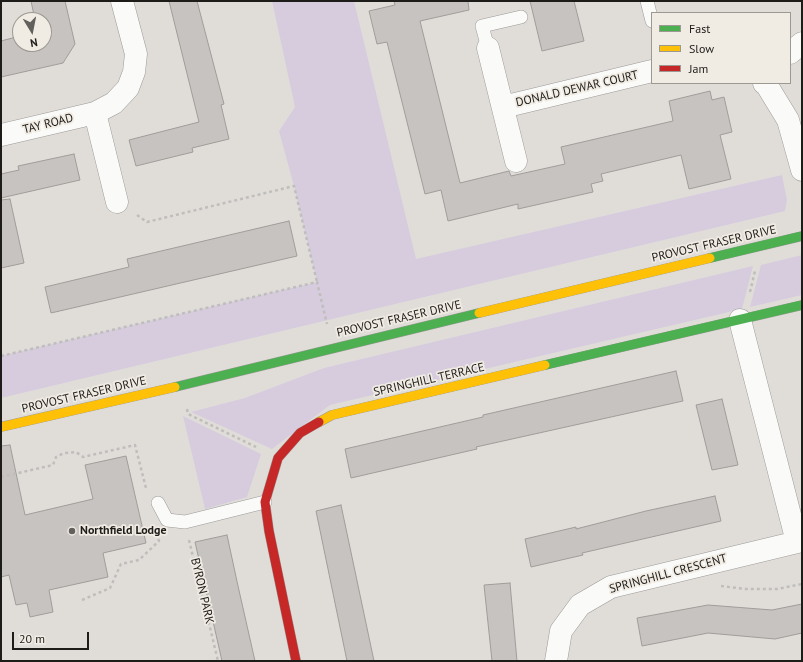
<!DOCTYPE html>
<html>
<head>
<meta charset="utf-8">
<style>
  body { margin:0 }
  #map { position:relative; width:803px; height:662px; overflow:hidden; background:#e0ddd9; font-family:"PT Sans",sans-serif }
  canvas { display:block }
  .frame { position:absolute; inset:0; border:2px solid #1e1c19; pointer-events:none }
  .legend { position:absolute; left:651px; top:12px; width:140px; height:72px; box-sizing:border-box; background:#f0ebe3; border:1px solid #9c9892; margin:0; padding:5px 7px; list-style:none; font-size:12px; color:#1e1c19 }
  .legend li { display:flex; align-items:center; gap:8px; height:20px }
  .legend b { width:20px; border:1px solid #9c9892 }
  .north { position:absolute; left:12px; top:12px; width:40px; height:40px; box-sizing:border-box; background:#f0ebe3; border:1px solid #9c9892; border-radius:50%; rotate:170deg; font-size:11px; font-weight:700; line-height:16px; text-align:center; color:#1e1c19 }
  .north::after { content:''; display:block; margin:auto; width:14px; height:18px; background:#62605c; clip-path:polygon(50% 0,100% 100%,50% 72%,0 100%) }
  .scale { position:absolute; left:12px; top:632px; width:77px; height:18px; box-sizing:border-box; border:2px solid #1e1c19; border-top:0; padding-left:5px; font-size:12px; line-height:14px; white-space:nowrap; color:#1e1c19; -webkit-text-stroke:3px #f0ebe3; paint-order:stroke }
</style>
</head>
<body>
<div id="map">
<canvas width="803" height="662"></canvas>
<div class="frame"></div>
<ul class="legend">
<li><b style="height:5px;background:#4caf50"></b>Fast</li>
<li><b style="height:5px;background:#ffc107"></b>Slow</li>
<li><b style="height:5px;background:#c62828"></b>Jam</li>
</ul>
<div class="north">N</div>
<div class="scale">20 m</div>
</div>
<script>
const ctx = document.querySelector('canvas').getContext('2d');
ctx.lineJoin = 'round';
function paint(path, color) { ctx.fillStyle = color; ctx.fill(path, 'evenodd'); }
const toPath = rows => new Path2D(rows.map(r => 'M' + r).join(''));
function strokePath(path, color, width, dash) { ctx.strokeStyle = color; ctx.lineWidth = width; ctx.lineCap = dash ? 'butt' : 'round'; ctx.setLineDash(dash || []); ctx.stroke(path); }
function label(font, color, halo, rows, align = 'center') {
  ctx.font = font + ' "PT Sans",sans-serif'; ctx.lineWidth = 3.5; ctx.setLineDash([]); ctx.textBaseline = 'middle'; ctx.strokeStyle = halo; ctx.fillStyle = color; for (const [text, x, y, turn = 0] of rows) {
    ctx.save(); ctx.translate(x, y); ctx.rotate((+turn || 0) * Math.PI / 180); ctx.textAlign = isNaN(turn) ? turn : align; if (halo) ctx.strokeText(text, 0, 0); ctx.fillText(text, 0, 0); ctx.restore();
  }
}
const green = toPath([
  [272,1,354,1,416,259,782,175,787,200,785,211,1,398,1,356,317,282,294,186,279,131,295,107],
  [802,255,802,295,750,307,761,265],
  [753,266,742,309,330,405,272,449,191,412,245,398,324,368],
  [183,416,261,454,247,497,205,509]
]);
const building = toPath([
  [31,1,65,1,75,44,63,63,1,77,1,41,20,36,20,44,44,44,44,20,35,20,31,1],
  [169,1,197,1,224,104,221,105,229,139,192,148,193,152,136,166,129,140,199,122,169,1],
  [394,1,468,1,469,10,420,21,460,183,509,171,511,176,565,164,561,147,673,121,669,101,710,91,712,100,724,97,732,132,720,135,731,179,689,189,681,155,601,174,603,181,591,184,593,192,518,209,518,204,448,221,441,190,425,194,387,42,377,44,369,11,395,5,394,1],
  [530,1,574,1,584,41,542,51,530,1],
  [74,154,80,180,1,198,1,174,19,170,18,166,74,154],
  [10,199,24,263,1,268,1,200,10,199],
  [289,221,297,256,51,313,45,287,129,267,127,259,289,221],
  [676,371,683,401,476,447,477,449,351,478,345,449,483,417,483,415,676,371],
  [722,399,738,465,712,470,696,405,722,399],
  [10,445,25,515,93,499,85,465,126,456,146,543,103,553,108,577,49,590,53,612,30,617,27,603,16,605,9,575,1,577,1,446,10,445],
  [715,496,721,521,582,553,583,555,531,567,525,539,576,527,576,529,646,511,715,496],
  [341,505,367,628,374,661,347,661,316,511,341,505],
  [227,535,238,586,255,661,222,661,195,542,227,535],
  [510,583,517,661,492,661,484,585,510,583],
  [802,604,802,633,775,639,708,633,642,646,637,618,708,605,772,610,802,604]
]);
const path = toPath([
  [137,215,147,222,294,186,317,282],
  [750,292,755,271],
  [1,356,317,282,327,324],
  [187,409,188,414,256,447],
  [1,477,53,465,56,457,64,453,76,452,83,457,135,445,146,488],
  [189,540,218,661],
  [721,586,745,589,777,589,802,584],
  [82,600,110,588,121,564,139,560,159,541,158,538]
]);
const lane = toPath([
  [647,1,652,21],
  [488,48,482,26,521,17],
  [158,503,167,520,185,522,265,502]
]);
const street = toPath([
  [488,48,516,161],
  [790,53,802,43],
  [764,83,766,84,788,120,802,170],
  [503,107,652,71],
  [95,113,117,202],
  [1,135,95,113,114,103,128,88,134,72,136,54,122,1],
  [740,320,797,542],
  [556,661,561,631,580,605,611,587,802,541]
]);
const fast = toPath([
  [710,258,802,236],
  [545,365,802,305],
  [175,387,479,313]
]);
const slow = toPath([
  [479,313,710,258],
  [319,422,332,415,545,365],
  [1,427,175,387]
]);
const jam = toPath([
  [296,661,269,531,265,502,278,458,300,433,319,422]
]);
const markers = [
  [72,531,4,"#62605c"]
];
const streetNames = [
  ["DONALD DEWAR COURT",577,89,-13],
  ["TAY ROAD",48,124,-14],
  ["PROVOST FRASER DRIVE",714,244,-13],
  ["PROVOST FRASER DRIVE",399,319,-13],
  ["SPRINGHILL TERRACE",429,380,-13],
  ["PROVOST FRASER DRIVE",84,395,-13],
  ["SPRINGHILL CRESCENT",668,574,-15],
  ["BYRON PARK",202,591,77]
];
const poiNames = [
  ["Northfield Lodge",80,531]
];
paint(green, '#d6ccde');
paint(building, '#c6c3c0');
strokePath(building, '#9f9d9a', 1);
strokePath(lane, '#9c9a97', 14);
strokePath(street, '#9c9a97', 23);
strokePath(fast, '#9c9a97', 10);
strokePath(slow, '#9c9a97', 10);
strokePath(jam, '#9c9a97', 10);
strokePath(path, '#bfbebc', 2.5, [3, 3]);
strokePath(lane, '#fafaf9', 13);
strokePath(street, '#fafaf9', 22);
strokePath(fast, '#4caf50', 9);
strokePath(slow, '#ffc107', 9);
strokePath(jam, '#c62828', 9);
for (const [x, y, r, color] of markers) { const dot = new Path2D(); dot.arc(x, y, r, 0, 2 * Math.PI); ctx.fillStyle = color; ctx.fill(dot); strokePath(dot, '#f0ebe3', 1.5); }
label('12px', '#1e1c19', '#f0ebe3', streetNames);
label('bold 12px', '#1e1c19', '#f0ebe3', poiNames, 'left');
</script>
</body>
</html>
